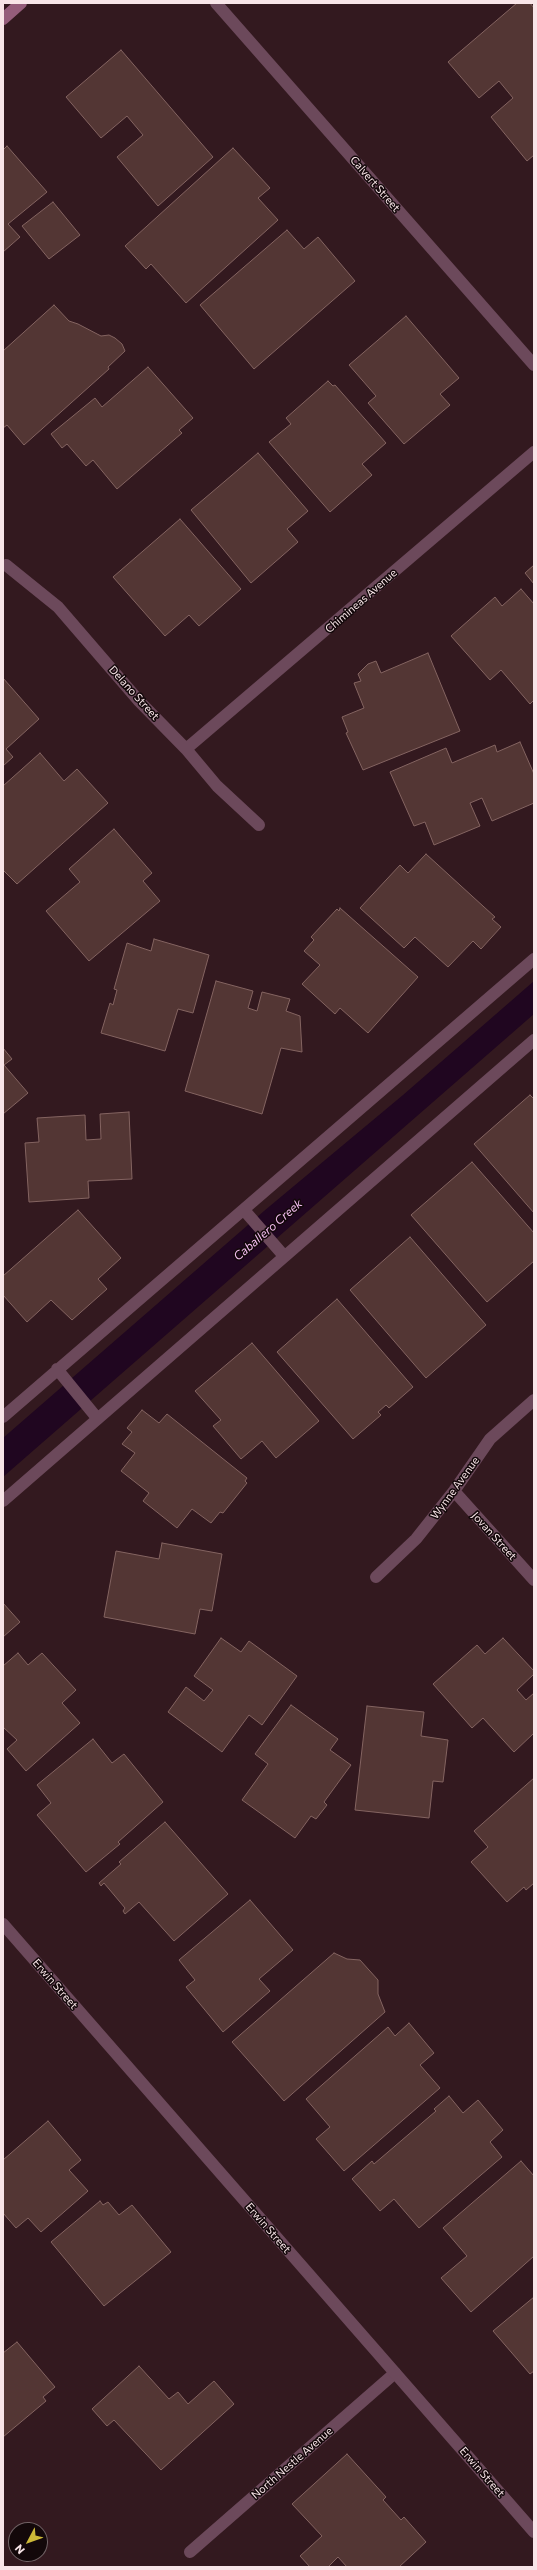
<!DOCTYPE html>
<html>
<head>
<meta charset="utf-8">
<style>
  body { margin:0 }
  #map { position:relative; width:537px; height:2570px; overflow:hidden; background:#33191f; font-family:Commissioner,sans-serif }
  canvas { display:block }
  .frame { position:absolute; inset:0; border:4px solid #f8e5e8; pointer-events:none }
  .north { position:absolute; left:8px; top:2522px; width:40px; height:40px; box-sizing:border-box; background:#13080a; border:1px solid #6f6063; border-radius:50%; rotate:229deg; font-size:11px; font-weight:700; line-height:16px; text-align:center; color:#f8e5e8 }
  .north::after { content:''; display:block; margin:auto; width:14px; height:18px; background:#ccb938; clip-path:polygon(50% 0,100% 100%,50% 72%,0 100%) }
</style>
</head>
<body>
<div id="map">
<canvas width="537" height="2570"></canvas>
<div class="frame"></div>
<div class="north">N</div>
</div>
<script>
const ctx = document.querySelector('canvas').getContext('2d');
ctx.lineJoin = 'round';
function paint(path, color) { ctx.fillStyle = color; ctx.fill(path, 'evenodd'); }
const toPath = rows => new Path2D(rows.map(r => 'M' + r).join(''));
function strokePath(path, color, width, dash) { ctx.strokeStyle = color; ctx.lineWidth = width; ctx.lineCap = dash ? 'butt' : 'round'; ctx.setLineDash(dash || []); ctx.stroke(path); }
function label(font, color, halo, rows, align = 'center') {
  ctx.font = font + ' Commissioner,sans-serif'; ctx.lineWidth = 3; ctx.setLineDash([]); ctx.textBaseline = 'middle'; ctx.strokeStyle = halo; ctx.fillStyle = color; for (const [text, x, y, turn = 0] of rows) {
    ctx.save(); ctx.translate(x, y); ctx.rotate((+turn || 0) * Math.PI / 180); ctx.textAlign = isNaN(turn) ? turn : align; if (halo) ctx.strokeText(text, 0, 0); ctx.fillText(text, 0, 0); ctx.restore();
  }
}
const water = toPath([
  [534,981,534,1014,3,1477,3,1438,264,1211,403,1095]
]);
const building = toPath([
  [517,3,530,3,534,8,534,155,527,161,491,117,513,98,499,81,479,98,448,62,517,3],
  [121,50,213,157,158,206,117,157,143,135,127,116,101,138,66,97,121,50],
  [7,146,47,192,8,224,20,237,3,252,3,150,7,146],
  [233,148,270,188,258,198,278,220,186,303,151,264,146,269,125,246,233,148],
  [53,202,80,235,49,259,22,226,53,202],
  [287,230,304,249,318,237,355,281,254,369,200,305,287,230],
  [54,305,69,321,78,324,101,336,109,335,115,338,122,344,125,351,108,367,109,369,24,445,7,425,3,428,3,351,54,305],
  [406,316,459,378,440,394,450,405,404,444,368,403,376,396,349,365,406,316],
  [148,367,193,418,179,430,182,433,117,489,93,460,86,466,67,444,62,448,51,434,95,398,102,407,148,367],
  [328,381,333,386,335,385,386,443,362,464,372,475,330,512,269,442,291,424,286,418,328,381],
  [258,453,308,511,287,529,298,542,251,583,191,510,258,453],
  [180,519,241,589,199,626,189,615,165,636,113,577,180,519],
  [534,565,534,584,525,573,534,565],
  [521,589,534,604,534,700,530,704,501,670,490,680,451,636,495,597,502,606,521,589],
  [428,653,460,731,363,770,346,733,348,732,342,717,364,708,354,683,361,681,358,674,368,664,376,661,381,673,428,653],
  [3,678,39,719,6,749,13,757,3,766,3,678],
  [520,742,534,774,534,803,492,821,482,798,470,803,480,826,434,845,425,822,414,826,390,772,446,748,452,763,495,745,497,752,520,742],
  [40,753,64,781,77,769,108,803,17,884,3,870,3,786,40,753],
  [114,829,152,873,143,881,160,901,89,961,46,911,80,882,69,869,114,829],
  [426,854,495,917,492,919,501,927,481,949,473,941,448,967,415,937,404,948,360,908,400,865,408,873,426,854],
  [340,908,418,977,368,1033,340,1008,335,1014,302,984,320,965,304,951,314,940,311,937,337,909,339,911,340,908],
  [154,939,209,955,193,1013,178,1009,165,1051,101,1033,110,1003,113,1005,117,990,114,989,127,943,151,951,154,939],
  [216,981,253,991,248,1008,257,1011,262,992,290,999,286,1011,300,1016,302,1052,281,1048,262,1114,185,1091,216,981],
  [3,1048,12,1059,4,1065,28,1093,3,1114,3,1048],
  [530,1095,534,1099,534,1213,474,1144,530,1095],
  [129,1112,132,1179,88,1181,89,1198,29,1202,25,1143,39,1142,37,1118,85,1115,86,1140,101,1139,100,1114,129,1112],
  [472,1162,534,1233,534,1261,487,1302,411,1215,472,1162],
  [78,1210,121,1258,98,1279,107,1289,72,1320,51,1300,27,1322,3,1295,3,1276,78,1210],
  [410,1237,486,1325,426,1378,350,1290,410,1237],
  [337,1299,413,1387,389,1408,386,1405,378,1412,381,1415,353,1439,277,1352,337,1299],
  [252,1343,319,1421,276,1458,262,1441,241,1459,213,1426,221,1420,195,1391,252,1343],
  [142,1410,159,1423,167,1414,247,1478,245,1481,247,1483,223,1513,220,1512,211,1523,192,1509,177,1528,143,1501,149,1493,121,1471,135,1453,122,1444,132,1432,127,1428,142,1410],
  [162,1543,222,1554,212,1611,200,1609,195,1634,104,1617,116,1551,159,1559,162,1543],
  [3,1603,20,1622,3,1637,3,1603],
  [221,1638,241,1652,249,1641,297,1676,262,1725,249,1715,222,1752,168,1712,186,1687,204,1701,213,1690,194,1676,221,1638],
  [503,1638,534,1671,534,1674,517,1690,526,1700,534,1693,534,1733,514,1752,483,1718,472,1728,433,1684,477,1645,485,1654,503,1638],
  [18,1653,28,1665,42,1653,76,1690,62,1703,80,1723,26,1771,7,1749,17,1740,3,1727,3,1666,18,1653],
  [291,1705,338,1739,330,1750,351,1765,324,1802,327,1805,316,1819,311,1816,295,1838,242,1800,268,1764,255,1754,291,1705],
  [367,1706,424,1712,421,1736,448,1740,443,1782,433,1781,429,1818,355,1810,367,1706],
  [93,1739,112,1763,124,1754,163,1802,118,1842,120,1844,86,1872,37,1815,51,1803,37,1785,93,1739],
  [534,1778,534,1883,526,1890,524,1887,507,1902,471,1862,488,1847,474,1831,534,1778],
  [165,1822,228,1894,174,1941,139,1902,125,1914,123,1911,125,1908,104,1883,101,1886,99,1883,121,1864,119,1862,165,1822],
  [250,1900,293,1950,259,1979,270,1991,223,2032,186,1987,195,1980,179,1960,250,1900],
  [334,1953,347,1959,360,1960,378,1980,378,1994,385,2012,284,2101,232,2042,334,1953],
  [409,2023,434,2053,420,2065,440,2088,344,2171,316,2139,330,2127,306,2099,388,2027,395,2036,409,2023],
  [449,2096,463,2113,478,2100,503,2130,490,2142,502,2157,419,2228,394,2199,380,2211,352,2179,372,2161,374,2164,436,2111,434,2109,449,2096],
  [48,2121,81,2160,69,2170,88,2191,41,2232,28,2218,16,2228,3,2213,3,2160,48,2121],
  [521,2161,534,2176,534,2256,471,2312,441,2278,467,2256,443,2228,521,2161],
  [100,2201,103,2205,108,2202,119,2215,132,2205,171,2252,104,2306,51,2242,100,2201],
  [534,2297,534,2371,530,2374,493,2331,534,2297],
  [17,2342,55,2387,43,2397,46,2401,3,2437,3,2353,17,2342],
  [139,2366,169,2399,178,2392,188,2404,214,2381,234,2404,161,2470,114,2420,107,2426,92,2409,139,2366],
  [347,2454,386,2497,383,2500,401,2520,404,2517,426,2542,399,2567,347,2567,338,2557,328,2567,310,2567,300,2556,322,2536,292,2504,347,2454]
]);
const service = toPath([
  [244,1210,284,1256],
  [57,1369,97,1418],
  [3,1417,534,959],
  [3,1501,534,1040]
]);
const minor = toPath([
  [216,3,534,365],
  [6,565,58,607,139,701,186,749,217,786,259,825],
  [186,749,534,452],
  [454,1491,534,1580],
  [376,1577,416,1539,454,1491,490,1439,534,1400],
  [190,2552,395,2373]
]);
const tertiary = toPath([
  [3,1924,534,2532]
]);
const secondary = toPath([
  [3,19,21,3]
]);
const streetNames = [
  ["Calvert Street",375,184,49],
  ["Chimineas Avenue",361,601,-41],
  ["Delano Street",134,693,48],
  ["Wynne Avenue",455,1488,-54],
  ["Jovan Street",494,1536,48],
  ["Erwin Street",55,1984,49],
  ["Erwin Street",268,2228,49],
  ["North Nestle Avenue",292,2463,-41],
  ["Erwin Street",482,2472,49]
];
const waterNames = [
  ["Caballero Creek",268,1230,-41]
];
paint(water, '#200620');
paint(building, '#533634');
strokePath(building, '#846461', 1);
strokePath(service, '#6c495b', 12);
strokePath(minor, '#6c495b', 12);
strokePath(tertiary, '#6c495b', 12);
strokePath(secondary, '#955d7b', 12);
label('11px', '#f8e5e8', '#13080a', streetNames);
label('italic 12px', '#f6bff3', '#13080a', waterNames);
</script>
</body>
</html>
